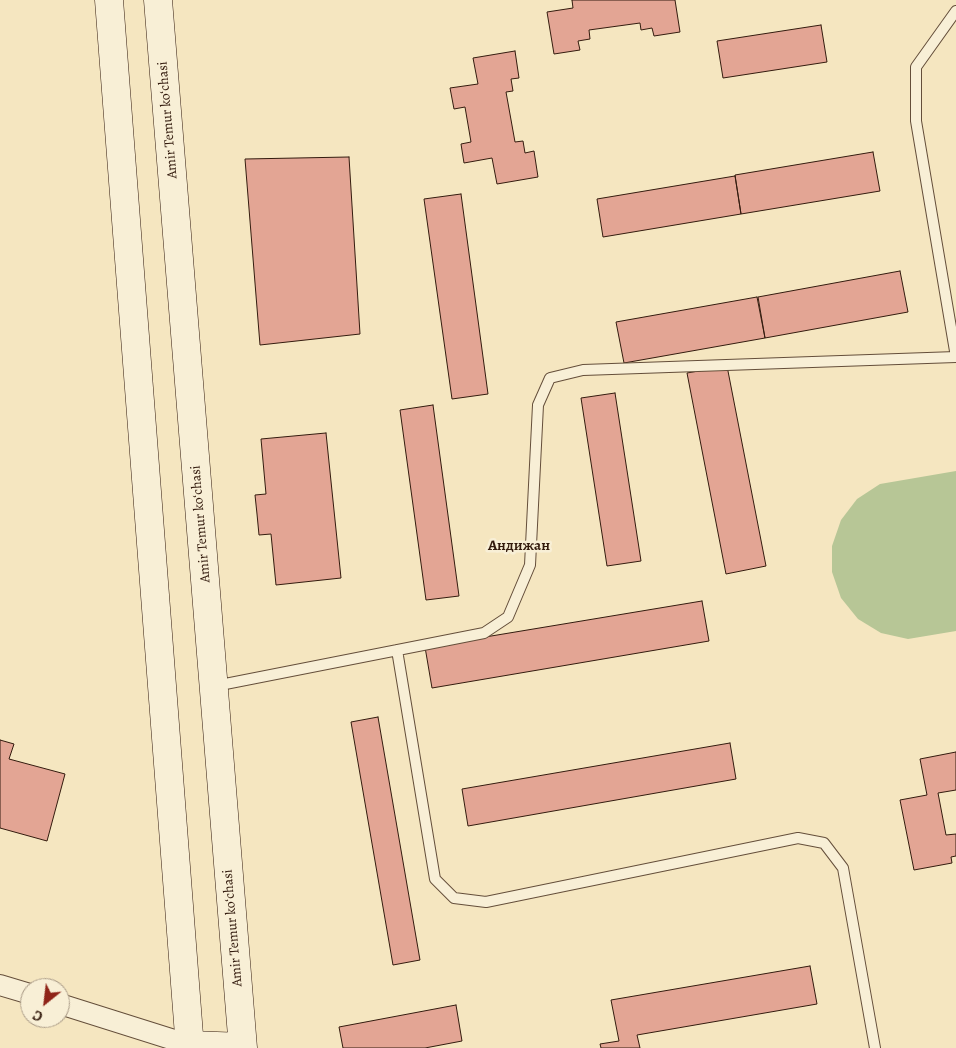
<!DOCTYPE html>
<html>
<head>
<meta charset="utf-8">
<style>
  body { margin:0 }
  #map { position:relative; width:956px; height:1048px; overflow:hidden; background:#f5e6c0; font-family:Alegreya,serif }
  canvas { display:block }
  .north { position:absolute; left:20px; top:978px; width:50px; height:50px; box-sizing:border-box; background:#f8efd6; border:1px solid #a99a86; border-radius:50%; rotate:209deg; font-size:14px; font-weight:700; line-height:20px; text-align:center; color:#331b0e }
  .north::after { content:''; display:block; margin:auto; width:18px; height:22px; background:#8f2418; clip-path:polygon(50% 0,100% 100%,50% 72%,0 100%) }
</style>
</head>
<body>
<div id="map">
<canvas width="956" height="1048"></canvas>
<div class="north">С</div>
</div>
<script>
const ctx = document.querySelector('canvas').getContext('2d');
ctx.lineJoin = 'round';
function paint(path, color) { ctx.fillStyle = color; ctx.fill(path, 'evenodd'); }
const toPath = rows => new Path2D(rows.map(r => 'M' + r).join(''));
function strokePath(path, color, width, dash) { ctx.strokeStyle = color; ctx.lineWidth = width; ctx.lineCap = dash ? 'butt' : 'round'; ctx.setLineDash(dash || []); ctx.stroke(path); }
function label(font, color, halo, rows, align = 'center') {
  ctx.font = font + ' Alegreya,serif'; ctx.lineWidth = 5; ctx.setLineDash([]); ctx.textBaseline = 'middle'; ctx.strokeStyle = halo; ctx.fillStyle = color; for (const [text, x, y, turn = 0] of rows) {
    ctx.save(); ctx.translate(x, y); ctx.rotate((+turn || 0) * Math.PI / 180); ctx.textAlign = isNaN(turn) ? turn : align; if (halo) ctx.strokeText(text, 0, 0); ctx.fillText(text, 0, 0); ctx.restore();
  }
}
const green = toPath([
  [956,471,956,631,908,639,881,633,858,619,841,598,832,572,832,546,841,520,857,499,880,484]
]);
const building = toPath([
  [572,0,675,0,680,32,654,36,652,28,641,30,640,23,589,30,590,39,578,41,580,50,554,54,547,12,573,8,572,0],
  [821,25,827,62,723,78,717,41,821,25],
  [515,51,519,78,511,79,513,91,506,92,515,142,523,141,525,153,534,151,538,177,497,184,492,158,464,163,461,144,471,142,465,107,454,109,450,88,478,84,473,58,515,51],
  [873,152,880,191,741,214,735,175,873,152],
  [349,157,360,334,260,345,245,159,349,157],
  [735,176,741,214,603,237,597,199,735,176],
  [461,194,488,394,452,399,424,199,461,194],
  [900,271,908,312,765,338,758,297,900,271],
  [757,297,765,338,624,363,616,322,757,297],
  [727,366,766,566,726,574,687,373,727,366],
  [615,393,641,561,607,566,581,398,615,393],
  [433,405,459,596,426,600,400,410,433,405],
  [326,433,341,578,276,585,271,534,259,535,257,514,255,495,266,494,261,439,326,433],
  [702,601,709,641,432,688,425,647,702,601],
  [378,717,420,960,393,965,351,722,378,717],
  [0,740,14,744,9,759,65,774,47,841,0,828,0,740],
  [730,743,736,779,468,826,462,789,730,743],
  [956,752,956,790,938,793,946,835,956,834,956,856,951,857,952,863,914,870,900,800,927,795,920,759,956,752],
  [810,966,817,1004,637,1035,640,1048,601,1048,600,1044,619,1041,611,1000,810,966],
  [456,1005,462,1041,425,1048,343,1048,339,1027,456,1005]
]);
const lane = toPath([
  [956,357,916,121,916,67,956,11],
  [397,650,435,879,454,898,486,902,798,838,824,843,843,868,875,1048],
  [215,686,484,633,508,617,530,565,538,405,550,378,583,370,956,357]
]);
const street = toPath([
  [0,985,30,994],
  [60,1004,190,1045]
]);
const secondary = toPath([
  [109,0,190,1048],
  [158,0,243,1048],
  [190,1045,243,1047]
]);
const streetNames = [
  ["Amir Temur koʻchasi",168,120,-95],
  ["Amir Temur koʻchasi",201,524,-95],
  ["Amir Temur koʻchasi",233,928,-95]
];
const neighbourhoodNames = [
  ["Андижан",519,546]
];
paint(green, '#b7c696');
paint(building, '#e3a594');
strokePath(building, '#331b0e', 1);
strokePath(lane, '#644e3a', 12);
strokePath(street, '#644e3a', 22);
strokePath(secondary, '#331b0e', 29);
strokePath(lane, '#f8efd6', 10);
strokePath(street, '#f8efd6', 20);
strokePath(secondary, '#f8efd6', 28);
label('14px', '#331b0e', '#f8efd6', streetNames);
label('bold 15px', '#331b0e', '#f8efd6', neighbourhoodNames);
</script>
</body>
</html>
